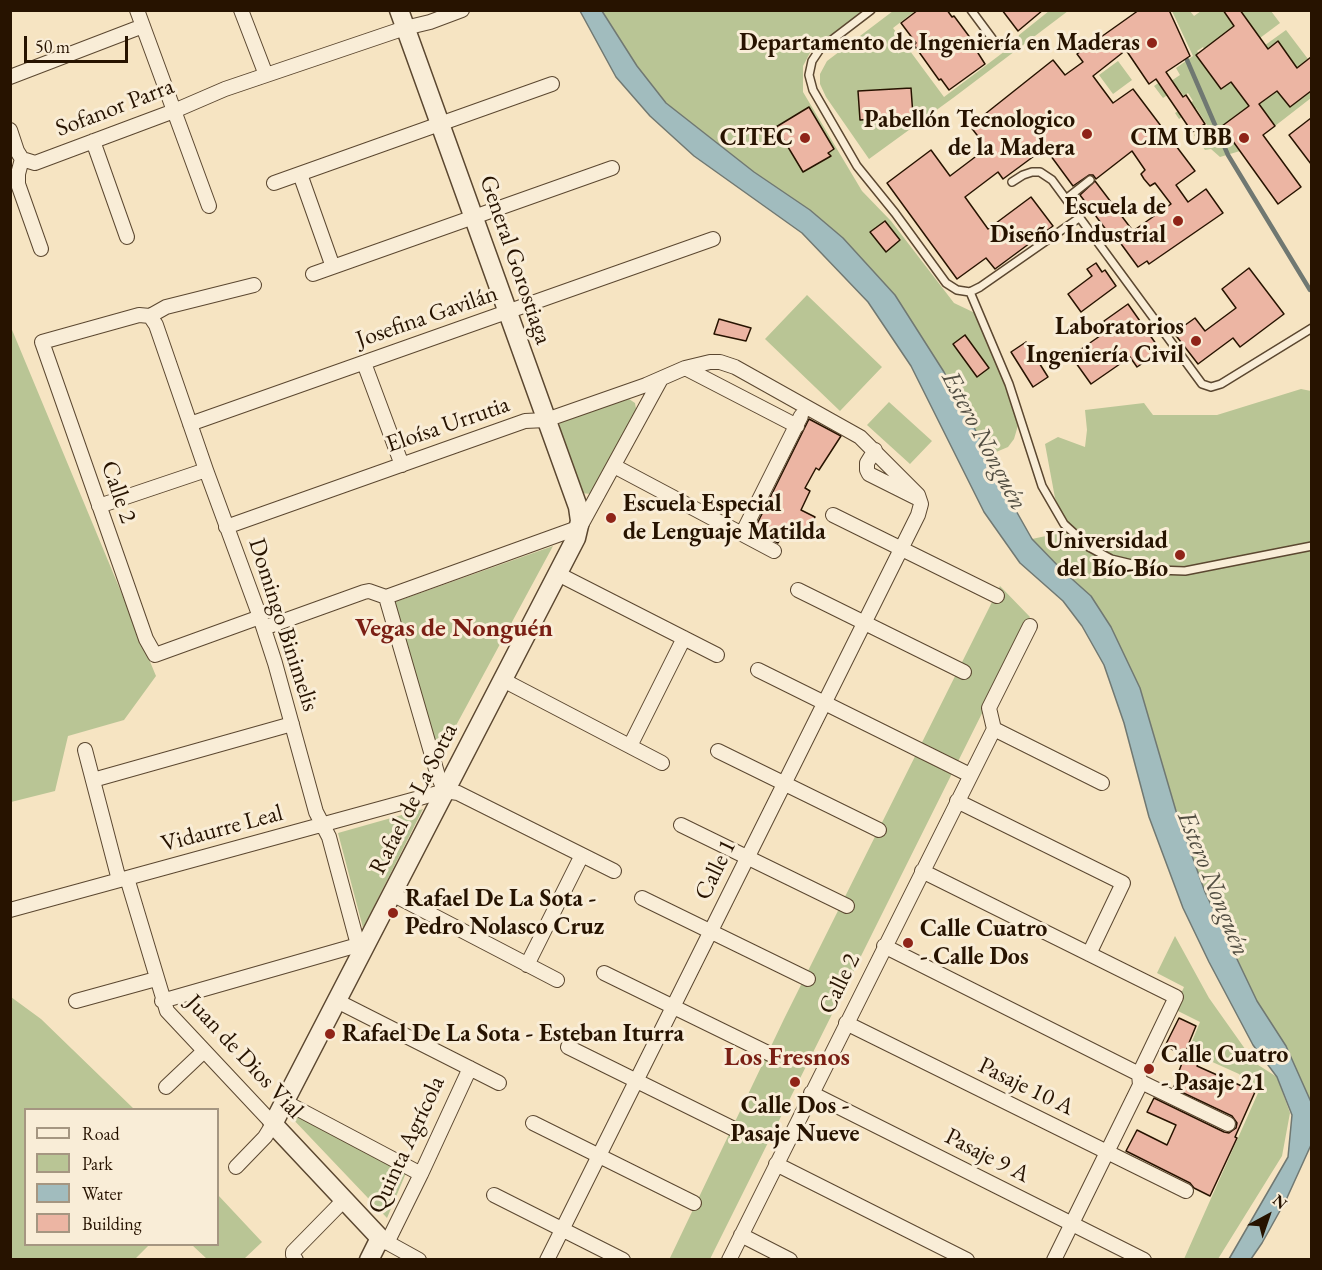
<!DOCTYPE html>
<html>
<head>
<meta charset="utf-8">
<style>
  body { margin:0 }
  #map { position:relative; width:1322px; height:1270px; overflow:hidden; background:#f6e4c2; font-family:"EB Garamond",serif }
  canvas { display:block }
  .frame { position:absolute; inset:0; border:12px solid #271300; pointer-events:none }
  .legend { position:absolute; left:24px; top:1108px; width:195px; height:138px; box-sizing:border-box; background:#f9edd7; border:2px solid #a59681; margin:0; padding:8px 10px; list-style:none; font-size:18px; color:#271300 }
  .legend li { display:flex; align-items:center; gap:12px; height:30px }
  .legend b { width:30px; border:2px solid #a59681 }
  .north { position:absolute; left:1238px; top:1186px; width:60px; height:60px; -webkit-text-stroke:4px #f9edd7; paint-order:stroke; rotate:40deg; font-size:16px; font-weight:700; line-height:24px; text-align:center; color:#271300 }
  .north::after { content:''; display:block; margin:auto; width:21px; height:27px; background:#271300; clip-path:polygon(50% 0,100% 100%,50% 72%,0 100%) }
  .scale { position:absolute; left:24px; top:36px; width:104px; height:27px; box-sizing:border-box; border:3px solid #271300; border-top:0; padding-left:8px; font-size:18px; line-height:21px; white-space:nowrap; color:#271300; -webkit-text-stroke:4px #f9edd7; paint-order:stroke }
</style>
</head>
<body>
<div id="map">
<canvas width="1322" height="1270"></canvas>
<div class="frame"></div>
<ul class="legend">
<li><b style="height:8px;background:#f9edd7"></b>Road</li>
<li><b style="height:16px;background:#b9c595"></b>Park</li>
<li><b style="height:16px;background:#a1bcbe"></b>Water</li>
<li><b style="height:16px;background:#ecb5a3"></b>Building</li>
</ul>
<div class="north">N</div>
<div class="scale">50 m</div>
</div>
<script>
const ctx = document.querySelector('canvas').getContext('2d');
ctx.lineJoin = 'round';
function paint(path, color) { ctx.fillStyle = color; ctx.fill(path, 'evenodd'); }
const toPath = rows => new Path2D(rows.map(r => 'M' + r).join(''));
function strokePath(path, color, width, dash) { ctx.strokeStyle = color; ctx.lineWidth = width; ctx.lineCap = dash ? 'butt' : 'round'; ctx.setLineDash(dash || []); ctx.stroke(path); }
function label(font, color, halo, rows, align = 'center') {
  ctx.font = font + ' "EB Garamond",serif'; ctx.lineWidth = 6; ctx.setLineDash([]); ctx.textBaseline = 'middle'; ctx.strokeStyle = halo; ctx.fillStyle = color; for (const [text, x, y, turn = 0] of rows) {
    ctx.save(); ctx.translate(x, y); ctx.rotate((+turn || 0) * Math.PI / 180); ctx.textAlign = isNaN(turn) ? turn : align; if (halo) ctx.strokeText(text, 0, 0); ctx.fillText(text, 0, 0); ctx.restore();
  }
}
const green = toPath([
  [602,11,863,11,812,49,803,66,803,92,862,191,891,221,954,303,975,313,1016,399,1019,422,1014,439,1008,447,989,455,944,372,895,295,843,238,810,210,754,172,666,103,637,66],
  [893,11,915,11,893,28,944,97,1017,42,1019,35,1049,11,1068,11,953,98,869,159,826,97,820,84,820,74,827,61],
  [1172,11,1190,11,1194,16,1201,11,1223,11,1230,21,1244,11,1271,11,1280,23,1260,38,1208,55,1203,47,1197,51,1207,63,1206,69,1221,89,1240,75,1278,42,1260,54,1257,51,1286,30,1311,63,1311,67,1307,61,1274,86,1290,107,1310,92,1311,98,1275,126,1266,113,1261,117,1243,110,1222,126,1240,151,1220,157,1211,149,1205,150,1194,135,1207,125,1196,108,1179,119,1175,113,1193,101,1188,93,1184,96,1178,88,1163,98,1154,86,1164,79,1168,83,1180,75,1176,68,1193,56],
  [1118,61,1132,80,1113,94,1099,75],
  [807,295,882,367,840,411,765,339],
  [10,325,156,676,124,720,68,736,55,791,11,802],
  [1301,389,1311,391,1311,1102,1286,1047,1257,1001,1205,892,1176,811,1140,688,1111,627,1091,596,1063,571,1032,539,1069,531,1055,498,1045,444,1058,437,1085,447,1087,430,1085,410,1144,403,1153,415,1217,415],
  [629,399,635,403,636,409,591,494,581,493,558,428,561,421],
  [889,402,932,441,910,464,867,425],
  [553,546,439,757,395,602],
  [1000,586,1030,617,710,1259,669,1260,784,1019],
  [423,809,363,928,338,833],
  [1175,936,1209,998,1255,1063,1277,1077,1290,1113,1282,1156,1218,1259,1184,1259,1258,1093,1239,1074,1188,1051,1200,1022,1174,1009,1184,987,1157,973],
  [11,997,41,1019,134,1109,26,1110,26,1244,149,1245,135,1259,11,1259],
  [290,1110,406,1173,387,1218,290,1116],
  [218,1195,262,1242,244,1259,207,1259,192,1245,218,1244]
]);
const water = toPath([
  [580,11,602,11,637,66,666,103,754,172,810,210,843,238,895,295,944,372,989,455,1006,493,1032,539,1063,571,1091,596,1111,627,1140,688,1176,811,1205,892,1257,1001,1286,1046,1311,1102,1311,1145,1286,1200,1262,1243,1251,1259,1229,1259,1288,1157,1292,1115,1277,1077,1253,1045,1209,962,1183,908,1149,817,1124,723,1104,665,1082,626,1063,601,1020,563,984,512,911,366,868,302,802,233,694,156,650,116,616,77,580,11]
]);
const stream = toPath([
  [1187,60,1228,155,1310,290,1312,289]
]);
const building = toPath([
  [918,10,947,10,952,17,954,16,980,51,978,53,985,64,949,90,941,79,939,80,914,45,916,43,901,23,918,10],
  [1002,10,1043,10,1018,31,1002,10],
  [1139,10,1169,10,1190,56,1166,72,1183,97,1186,95,1205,124,1192,132,1156,79,1149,84,1126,50,1093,76,1113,103,1133,89,1195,171,1176,185,1188,202,1206,189,1223,213,1149,264,1147,261,1138,267,1116,237,1113,239,1080,195,1095,181,1133,231,1171,204,1155,183,1150,186,1144,179,1141,174,1145,170,1132,151,1096,179,1093,175,1089,175,1073,186,1045,148,1003,179,998,172,965,197,988,229,1031,197,1053,226,995,269,986,258,957,279,887,183,931,150,950,176,987,148,970,126,1053,60,1065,75,1083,62,1077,54,1139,10],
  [1223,10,1240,10,1268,49,1278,41,1297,68,1311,57,1311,91,1290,107,1277,91,1259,104,1275,126,1263,135,1301,187,1278,204,1222,126,1249,106,1231,82,1221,89,1196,55,1234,26,1223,10],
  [911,88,913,116,860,120,858,91,911,88],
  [809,107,834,149,828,153,831,156,803,172,776,127,809,107],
  [1311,118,1311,164,1289,135,1311,118],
  [885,221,900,240,886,252,870,232,885,221],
  [1096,263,1102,272,1105,270,1116,286,1081,312,1068,294,1092,276,1087,269,1096,263],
  [1249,268,1284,314,1240,347,1233,338,1198,364,1174,333,1195,318,1205,331,1236,308,1222,289,1249,268],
  [1128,304,1161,351,1137,367,1130,357,1091,384,1071,356,1110,329,1104,321,1128,304],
  [719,319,751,328,746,341,714,334,719,319],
  [965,335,989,368,977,377,953,344,965,335],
  [1026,342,1048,377,1033,387,1011,352,1026,342],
  [809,419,841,436,819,470,816,468,805,488,810,491,801,510,815,517,806,535,787,526,778,543,754,530,809,419],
  [1179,1018,1196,1026,1184,1055,1165,1046,1179,1018],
  [1184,1058,1198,1064,1197,1066,1255,1092,1235,1137,1237,1138,1210,1196,1194,1188,1190,1183,1126,1151,1137,1130,1167,1145,1176,1125,1147,1112,1154,1098,1224,1132,1229,1133,1236,1128,1237,1123,1232,1116,1173,1088,1181,1072,1179,1071,1184,1058]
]);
const service = toPath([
  [871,10,820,49,812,61,809,75,813,90,857,166,895,213,946,283,957,290,970,292,980,287,1079,218],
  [971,10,997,45],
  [1012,182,1023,175,1032,172,1040,172,1052,180,1202,384,1211,387,1221,384,1312,328],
  [1066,199,1090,180],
  [970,292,1009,384,1042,486,1064,524,1089,547,1111,559,1157,570,1185,571,1312,546]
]);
const minor = toPath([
  [137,10,209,206],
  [241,10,266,75],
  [10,77,143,26],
  [10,130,17,151,22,159],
  [93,141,127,237],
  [22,159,35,163,174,111,225,89,405,28,430,22,462,10],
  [22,159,18,174,18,184,41,249],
  [300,174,333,267],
  [274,183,552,84],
  [313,274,612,168],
  [254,285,166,307,150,316,139,315,42,342,146,639,155,655,260,617],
  [150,316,156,325,206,470,260,617,275,663,316,812,329,837,358,945,364,949],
  [364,363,402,465],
  [685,368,797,426],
  [190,424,713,239],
  [875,450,867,463,867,470,869,474,919,499],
  [614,466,774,551],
  [99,506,206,470],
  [833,515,997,596],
  [226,527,525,421,546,420,646,385,685,368,710,362,720,362,735,367,860,437,918,495,921,504,918,515,547,1260],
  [742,534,801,416],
  [558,574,717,655],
  [798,590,964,672],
  [386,597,438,776,445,791],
  [264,628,364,592,369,591,386,597,580,527,661,379],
  [758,670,970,775],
  [503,680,662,763],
  [994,729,1102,783],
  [994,729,989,708,1030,626],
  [630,746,684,638],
  [85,750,119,880],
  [718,751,879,830],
  [93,780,292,724],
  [957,801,1123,883,1089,954],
  [681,825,847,906],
  [922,871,1176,997,1139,1074],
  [127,878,167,1011,273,1124,265,1137,236,1167],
  [392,894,557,980],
  [642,898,808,979],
  [10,910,445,791,458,793,614,871],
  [884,946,1139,1074],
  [527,965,582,855],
  [604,973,772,1055],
  [76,1001,156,979],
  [162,1001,358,945],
  [337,1001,499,1083],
  [846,1023,1186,1191],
  [568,1047,734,1129],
  [1141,1082,1228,1124],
  [166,1087,203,1052],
  [811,1093,1144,1260],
  [285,1102,421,1174],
  [533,1123,694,1203],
  [776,1164,967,1260],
  [494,1195,623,1260],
  [741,1235,790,1260],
  [381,1239,419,1260],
  [387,1243,421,1174,470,1068],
  [296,1260,293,1255,293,1252,344,1200],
  [729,1260,994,729],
  [1054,1260,1140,1085,1139,1074]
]);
const tertiary = toPath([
  [369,1260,380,1238,273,1124,576,538,580,521,578,507,399,10]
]);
const markers = [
  [1152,43,6,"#8f2418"],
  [1087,134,6,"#8f2418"],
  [805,138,6,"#8f2418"],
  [1244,138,6,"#8f2418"],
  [1178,221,6,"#8f2418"],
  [1196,341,6,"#8f2418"],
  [611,518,6,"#8f2418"],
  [1180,555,6,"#8f2418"],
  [393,913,6,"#8f2418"],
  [908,943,6,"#8f2418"],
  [330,1034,6,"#8f2418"],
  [1149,1069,6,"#8f2418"],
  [795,1082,6,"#8f2418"]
];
const poiNames = [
  ["Departamento de Ingeniería en Maderas",1140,43],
  ["Pabellón Tecnologico",1075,120],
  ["de la Madera",1075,148],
  ["CITEC",793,138],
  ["CIM UBB",1232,138],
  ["Escuela de",1166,207],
  ["Diseño Industrial",1166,235],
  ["Laboratorios",1184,327],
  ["Ingeniería Civil",1184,355],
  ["Escuela Especial",623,504,"left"],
  ["de Lenguaje Matilda",623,532,"left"],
  ["Universidad",1168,541],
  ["del Bío-Bío",1168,569],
  ["Rafael De La Sota -",405,899,"left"],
  ["Pedro Nolasco Cruz",405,927,"left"],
  ["Calle Cuatro",920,929,"left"],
  ["- Calle Dos",920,957,"left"],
  ["Rafael De La Sota - Esteban Iturra",342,1034,"left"],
  ["Calle Cuatro",1161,1055,"left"],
  ["- Pasaje 21",1161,1083,"left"],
  ["Calle Dos -",795,1106,"center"],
  ["Pasaje Nueve",795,1134,"center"]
];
const streetNames = [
  ["Sofanor Parra",115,108,-21],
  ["General Gorostiaga",515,260,71],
  ["Josefina Gavilán",427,317,-19],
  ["Eloísa Urrutia",448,425,-19],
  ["Calle 2",118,492,71],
  ["Domingo Binimelis",283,625,72],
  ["Rafael de La Sotta",414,799,-63],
  ["Vidaurre Leal",222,829,-15],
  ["Calle 1",716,870,-64],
  ["Calle 2",840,984,-64],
  ["Juan de Dios Vial",244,1057,47],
  ["Pasaje 10 A",1026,1087,26],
  ["Quinta Agrícola",407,1145,-65],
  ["Pasaje 9 A",987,1156,27]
];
const waterNames = [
  ["Estero Nonguén",984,441,62],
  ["Estero Nonguén",1213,884,68]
];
const neighbourhoodNames = [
  ["Vegas de Nonguén",454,629],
  ["Los Fresnos",787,1058]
];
paint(green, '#b9c595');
paint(water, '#a1bcbe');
strokePath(water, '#707872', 1.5);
strokePath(stream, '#707872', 4.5);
paint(building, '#ecb5a3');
strokePath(building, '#271300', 1.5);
strokePath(service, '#5b4730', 10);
strokePath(minor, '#5b4730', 16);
strokePath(tertiary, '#5b4730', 21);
strokePath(service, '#f9edd7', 7);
strokePath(minor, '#f9edd7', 14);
strokePath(tertiary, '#f9edd7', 18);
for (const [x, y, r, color] of markers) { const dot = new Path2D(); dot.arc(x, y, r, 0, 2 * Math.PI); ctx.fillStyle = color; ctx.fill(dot); strokePath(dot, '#f9edd7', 2); }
label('bold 24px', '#271300', '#f9edd7', poiNames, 'right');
label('24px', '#271300', '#f9edd7', streetNames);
label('italic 26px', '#524e42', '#f9edd7', waterNames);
label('bold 26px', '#7a1f14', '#f9edd7', neighbourhoodNames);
</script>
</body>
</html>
